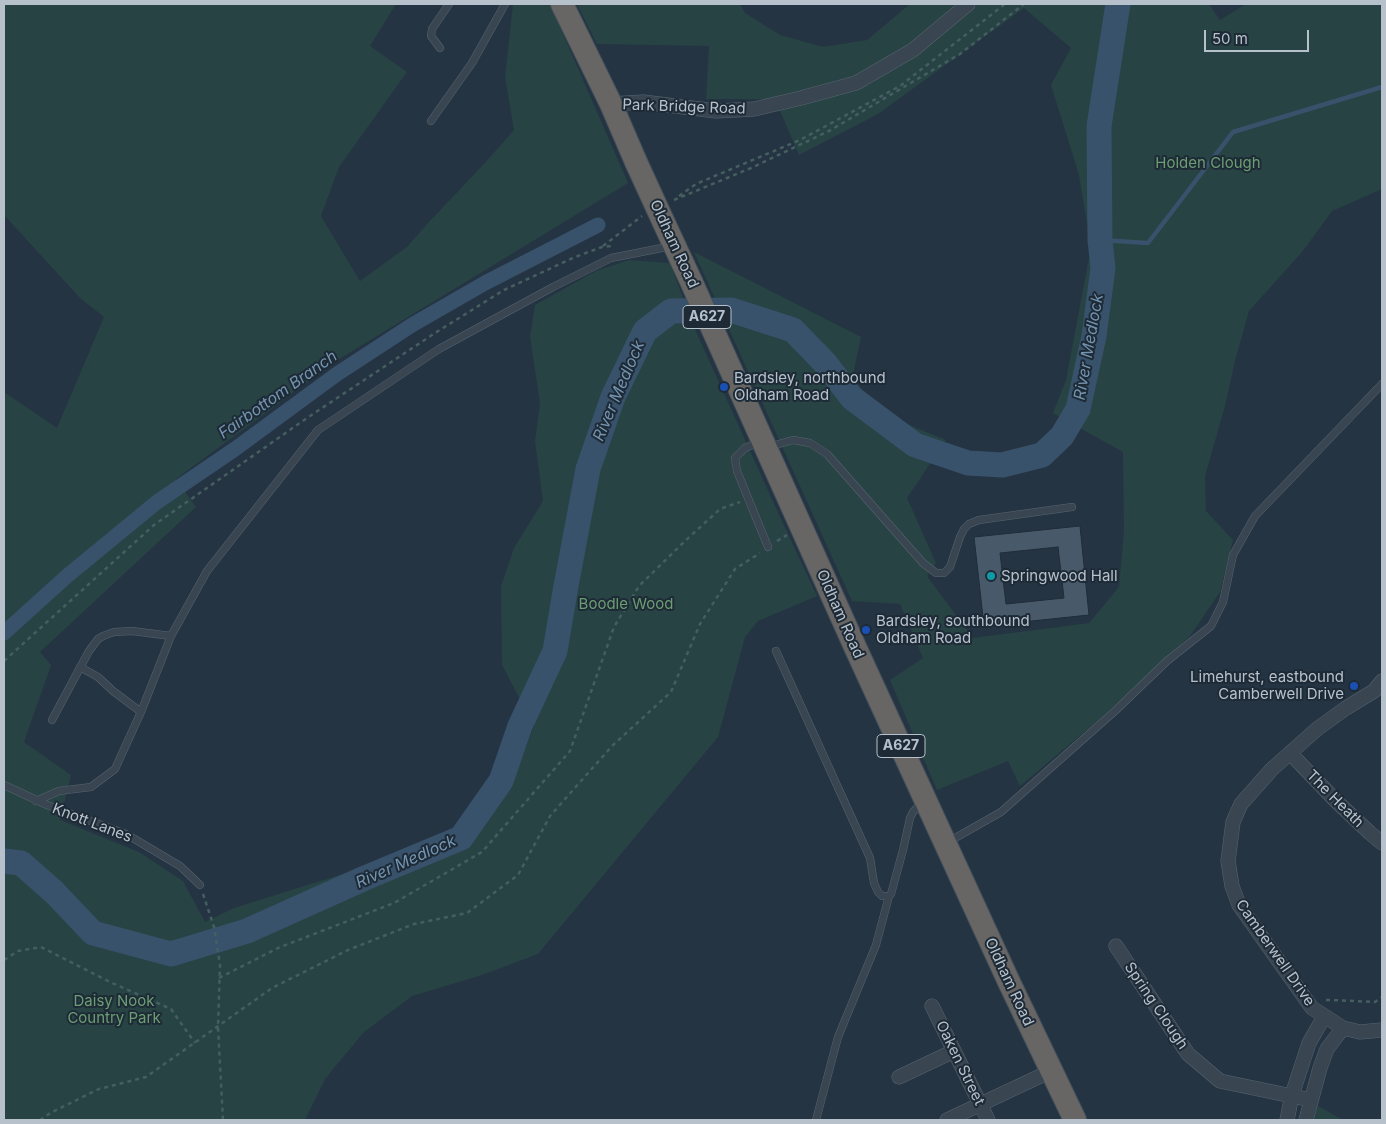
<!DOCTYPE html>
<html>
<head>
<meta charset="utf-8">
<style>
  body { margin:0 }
  #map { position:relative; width:1386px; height:1124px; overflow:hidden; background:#253443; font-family:Inter,sans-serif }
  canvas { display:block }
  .frame { position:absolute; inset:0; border:5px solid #b6c1cc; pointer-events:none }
  .scale { position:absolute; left:1204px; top:30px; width:105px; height:22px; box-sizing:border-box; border:2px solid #b6c1cc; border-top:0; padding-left:6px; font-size:15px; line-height:18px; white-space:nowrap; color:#b6c1cc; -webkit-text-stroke:4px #1e2b37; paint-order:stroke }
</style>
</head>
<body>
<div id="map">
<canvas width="1386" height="1124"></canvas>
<div class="frame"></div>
<div class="scale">50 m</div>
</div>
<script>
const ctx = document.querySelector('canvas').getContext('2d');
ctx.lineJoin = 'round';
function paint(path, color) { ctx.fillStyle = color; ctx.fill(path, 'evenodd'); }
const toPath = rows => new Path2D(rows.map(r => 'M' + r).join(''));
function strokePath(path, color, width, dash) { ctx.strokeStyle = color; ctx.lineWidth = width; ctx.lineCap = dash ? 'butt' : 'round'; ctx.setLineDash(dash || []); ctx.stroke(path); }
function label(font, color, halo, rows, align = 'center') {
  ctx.font = font + ' Inter,sans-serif'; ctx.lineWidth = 4; ctx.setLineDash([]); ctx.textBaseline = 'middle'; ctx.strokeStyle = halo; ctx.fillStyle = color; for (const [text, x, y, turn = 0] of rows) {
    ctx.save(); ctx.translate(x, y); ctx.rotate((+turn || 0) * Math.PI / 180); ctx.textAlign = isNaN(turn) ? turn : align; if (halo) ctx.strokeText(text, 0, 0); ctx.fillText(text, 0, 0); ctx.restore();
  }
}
const green = toPath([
  [4,4,396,4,370,46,407,72,339,167,321,216,360,281,407,247,428,223,483,165,514,130,505,77,513,4,550,4,628,183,336,361,176,479,196,507,40,652,51,665,24,742,71,775,60,820,139,852,183,881,205,922,234,908,381,862,390,879,474,841,512,782,534,726,502,665,501,586,514,548,543,501,535,441,540,403,530,337,535,305,596,271,629,260,670,263,693,325,781,519,817,596,758,621,745,637,718,737,538,954,482,975,412,996,364,1032,325,1079,305,1120,4,1120,4,392,57,428,104,317,80,298,4,215],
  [577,4,740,4,745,13,780,35,823,47,867,40,910,4,1209,4,1220,20,1246,4,1382,4,1382,189,1332,211,1302,252,1249,311,1235,361,1225,406,1205,476,1206,511,1233,540,1220,592,1190,636,1101,718,1020,786,1008,761,937,790,890,680,923,658,900,604,852,601,694,252,861,337,852,379,890,417,946,440,907,498,936,563,927,576,973,638,1089,623,1119,587,1124,530,1123,452,1053,413,1066,380,1091,247,1079,175,1051,85,1071,48,1024,8,878,114,799,155,775,99,706,99,709,46,597,44],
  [1318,1106,1343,1120,1314,1120]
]);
const stream = toPath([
  [1100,240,1148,243,1233,132,1382,87]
]);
const canal = toPath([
  [4,633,67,576,157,502,235,449,337,374,412,325,485,283,598,225]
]);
const river = toPath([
  [4,861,21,863,54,892,93,933,171,954,247,931,365,878,461,838,501,781,520,726,555,651,566,586,588,469,613,397,645,331,671,311,731,310,793,330,826,364,852,398,915,445,968,463,1002,465,1042,455,1062,436,1078,409,1094,336,1103,268,1100,240,1099,126,1118,4]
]);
const building = toPath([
  [1080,526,1089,615,984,626,974,537,1080,526],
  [1058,547,1064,598,1006,604,1000,553,1058,547]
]);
const path = toPath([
  [679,196,696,184,800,140,900,86,1005,4],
  [674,200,751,168,829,131,960,54,1024,4],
  [603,246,642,216],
  [777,541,787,535],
  [4,661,154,525,307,418,435,333,504,290,575,257,602,247,612,246],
  [203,894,214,927,220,965,218,1027,223,1120],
  [4,960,18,951,41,947,110,982,171,1009,195,1043],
  [219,978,278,948,394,903,482,852,570,751,614,627,639,586,685,541,720,509,740,502],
  [1326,1000,1331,1000,1375,1002,1382,997],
  [40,1120,52,1112,99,1089,146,1077,272,988,348,950,414,924,467,913,518,875,550,816,612,746,671,692,700,624,735,569,760,553]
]);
const service = toPath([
  [440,48,431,36,432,29,449,4],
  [431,121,472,63,505,4],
  [759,442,745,448,735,458,737,471,768,547],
  [768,447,793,440,810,443,827,454,923,563,936,573,944,573,950,567,960,537,964,529,969,524,979,520,1072,507],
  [776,651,870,858,874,883,878,892,882,896,889,896,891,894,903,850,910,818,913,812,923,801],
  [80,667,98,677,113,691,141,712],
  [52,720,89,651,98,639,103,636,114,632,132,631,171,636],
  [4,785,47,805,126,834,180,866,200,885],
  [36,801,59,791,91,787,115,769,141,712,171,636,207,571,318,430,439,349,553,287,611,258,672,246],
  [948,842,1001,812,1115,711,1167,661,1211,626,1223,602,1233,555,1255,516,1382,384],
  [816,1120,838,1037,876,945,889,896]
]);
const minor = toPath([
  [611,104,643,102,716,111,754,109,801,98,856,83,913,50,968,4],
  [1382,681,1374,691,1346,708,1317,729,1272,769,1241,804,1233,822,1228,861,1232,886,1239,905,1312,1008,1343,1028,1360,1032,1382,1030],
  [1290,753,1336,801,1370,833,1382,843],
  [1116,946,1188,1054,1220,1081,1311,1100],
  [932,1006,988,1120],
  [899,1077,954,1051],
  [947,1120,1051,1071],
  [1287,1120,1292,1095,1309,1043,1324,1017],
  [1306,1120,1320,1068,1327,1049,1343,1028]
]);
const trunk = toPath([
  [562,4,611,104,636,162],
  [664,223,691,281,856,649,1009,982,1075,1120]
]);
const trunkBridge = toPath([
  [636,162,664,223]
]);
const markers = [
  [724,387,5,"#1a4fb4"],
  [991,576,5,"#0f9aa8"],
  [866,630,5,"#1a4fb4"],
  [1354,686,5,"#1a4fb4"]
];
const shields = [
  [707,317,48],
  [901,746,48]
];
const shieldNames = [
  ["A627",707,317],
  ["A627",901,746]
];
const streetNames = [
  ["Park Bridge Road",684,107,2],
  ["Oldham Road",674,244,65],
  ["Oldham Road",840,614,66],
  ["The Heath",1335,799,45],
  ["Knott Lanes",92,823,21],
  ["Camberwell Drive",1275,953,55],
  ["Oldham Road",1009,982,65],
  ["Spring Clough",1156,1006,56],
  ["Oaken Street",960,1063,64]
];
const parkNames = [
  ["Holden Clough",1208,163],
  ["Boodle Wood",626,604],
  ["Daisy Nook",114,1001],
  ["Country Park",114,1018]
];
const poiNames = [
  ["Bardsley, northbound",734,378],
  ["Oldham Road",734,395],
  ["Springwood Hall",1001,576],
  ["Bardsley, southbound",876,621],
  ["Oldham Road",876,638],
  ["Limehurst, eastbound",1344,677,"right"],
  ["Camberwell Drive",1344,694,"right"]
];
const waterNames = [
  ["River Medlock",1089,347,-80],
  ["River Medlock",619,391,-67],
  ["Fairbottom Branch",278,395,-35],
  ["River Medlock",406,862,-24]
];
paint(green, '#274344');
strokePath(stream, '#38526b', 4.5);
strokePath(canal, '#38526b', 15);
strokePath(river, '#38526b', 25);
paint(building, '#485a69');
strokePath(building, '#202d39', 1);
strokePath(service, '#57646f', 8);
strokePath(minor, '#57646f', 15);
strokePath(trunk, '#44515c', 24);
strokePath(path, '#455f60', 2.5, [4, 4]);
strokePath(service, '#394652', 7);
strokePath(minor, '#394652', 14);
strokePath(trunk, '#686664', 22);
strokePath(trunkBridge, '#44515c', 24, []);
strokePath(trunkBridge, '#686664', 22);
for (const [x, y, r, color] of markers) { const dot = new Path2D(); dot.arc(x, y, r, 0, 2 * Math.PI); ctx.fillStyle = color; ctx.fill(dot); strokePath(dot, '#1e2b37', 2); }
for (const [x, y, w] of shields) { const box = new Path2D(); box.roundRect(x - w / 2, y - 11.5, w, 23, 4); ctx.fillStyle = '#1e2b37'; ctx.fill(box); strokePath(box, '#b6c1cc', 1); }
label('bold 14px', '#b6c1cc', null, shieldNames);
label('15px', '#b6c1cc', '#1e2b37', streetNames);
label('15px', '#6c9e73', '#1e2b37', parkNames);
label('15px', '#b6c1cc', '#1e2b37', poiNames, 'left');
label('italic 16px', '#7495b1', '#1e2b37', waterNames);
</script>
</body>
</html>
